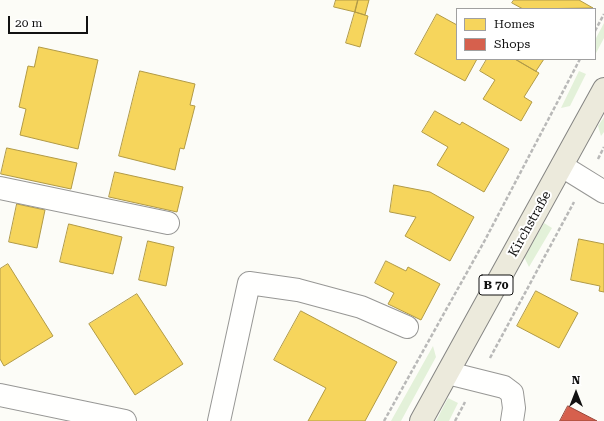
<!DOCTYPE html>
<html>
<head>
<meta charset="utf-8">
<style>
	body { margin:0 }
	#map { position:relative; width:604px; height:421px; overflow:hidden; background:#fcfcf7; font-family:"Roboto Serif",serif }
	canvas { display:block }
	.legend { position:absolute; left:456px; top:8px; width:140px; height:52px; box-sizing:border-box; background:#fff; border:1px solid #a0a0a0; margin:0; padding:5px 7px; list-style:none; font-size:12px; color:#111 }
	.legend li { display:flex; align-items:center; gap:8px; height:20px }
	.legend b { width:20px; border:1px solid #a0a0a0 }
	.north { position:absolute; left:556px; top:373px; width:40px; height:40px; -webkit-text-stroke:3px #fff; paint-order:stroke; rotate:0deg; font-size:11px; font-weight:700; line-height:16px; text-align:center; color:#111 }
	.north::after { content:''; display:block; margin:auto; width:14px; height:18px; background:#111; clip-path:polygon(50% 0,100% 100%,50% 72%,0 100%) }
	.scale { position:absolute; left:8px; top:16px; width:80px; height:18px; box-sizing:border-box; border:2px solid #111; border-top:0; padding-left:5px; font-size:12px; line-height:14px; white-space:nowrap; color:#111; -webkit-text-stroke:3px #fff; paint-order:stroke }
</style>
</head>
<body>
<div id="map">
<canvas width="604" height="421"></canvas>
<ul class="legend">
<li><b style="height:11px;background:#f6d55c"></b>Homes</li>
<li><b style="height:11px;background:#d6604d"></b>Shops</li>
</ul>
<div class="north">N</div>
<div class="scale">20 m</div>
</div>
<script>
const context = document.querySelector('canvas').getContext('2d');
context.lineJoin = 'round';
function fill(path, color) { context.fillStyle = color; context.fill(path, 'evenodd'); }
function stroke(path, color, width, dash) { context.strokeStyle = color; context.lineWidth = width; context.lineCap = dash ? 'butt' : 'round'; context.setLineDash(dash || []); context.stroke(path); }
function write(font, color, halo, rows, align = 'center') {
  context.font = font + ' "Roboto Serif",serif'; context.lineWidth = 4; context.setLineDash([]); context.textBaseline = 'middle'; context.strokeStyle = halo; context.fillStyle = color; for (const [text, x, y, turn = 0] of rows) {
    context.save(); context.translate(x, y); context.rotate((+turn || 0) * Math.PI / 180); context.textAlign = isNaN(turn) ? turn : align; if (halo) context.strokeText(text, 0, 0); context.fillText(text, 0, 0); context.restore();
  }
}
const green = new Path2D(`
	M604,23V38L595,55V40Z
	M579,71L586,74L570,106L561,108Z
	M604,117V132L601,136L598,126Z
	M544,223L552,228L529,267L524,257Z
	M433,346L436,357L401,421H391Z
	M448,398L458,403L449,421H436Z`);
const homes = new Path2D(`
	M336,0H358L355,12L334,7Z
	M358,0H369L365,15L355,12Z
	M514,0H579L593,8L523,9L512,3Z
	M355,12L368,16L360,47L346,43Z
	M437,14L457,25V59H477L465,81L415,54Z
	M39,47L98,60L78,149L20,135L26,109L19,107L28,66L34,67Z
	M487,59H515L539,73L524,97L532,102L521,121L483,99L495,80L480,71Z
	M515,59H544L536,71Z
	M140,71L195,84L190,105L195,106L184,149L180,148L175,170L119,156Z
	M435,111L460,125L462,122L509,149L484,192L437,165L448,147L422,132Z
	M7,148L77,163L71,189L1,174Z
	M115,172L183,187L177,212L109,197Z
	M394,185L430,192L474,217L450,261L405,236L416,217L390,212Z
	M17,204L45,210L37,248L9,242Z
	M69,224L122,237L113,274L60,262Z
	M579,239L604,244V292L599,291L600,286L571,280Z
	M148,241L174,247L166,286L139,280Z
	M386,261L406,271L408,267L440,284L421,320L388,304L394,293L375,283Z
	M8,264L53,336L4,366L0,359V269Z
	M536,291L578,313L559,348L517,326Z
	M137,294L183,364L135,395L89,324Z
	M301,311L397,362L365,421H308L326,388L274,360Z`);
const shops = new Path2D(`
	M568,406L597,421H560Z`);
const path = new Path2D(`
	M595,31L604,14
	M598,159L604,147
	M490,358L574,202
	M384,421L485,240L580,59
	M455,421L465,402`);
const minor = new Path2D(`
	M562,166L604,192
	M0,188L168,223
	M448,373L504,387L512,393L514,408L512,421
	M0,395L125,421
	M219,421L249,283L298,290L361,307L407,327`);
const major = new Path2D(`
	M421,421L604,89`);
const shields = [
	[496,285,34]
];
const shieldNames = [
	["B 70",496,285]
];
const streetNames = [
	["Kirchstraße",530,224,-61]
];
fill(green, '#e3f1d9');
fill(homes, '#f6d55c');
stroke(homes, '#b19a46', 1);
fill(shops, '#d6604d');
stroke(shops, '#9b483b', 1);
stroke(minor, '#979795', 24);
stroke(major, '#848482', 24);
stroke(path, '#b9b9b8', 2.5, [4, 2]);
stroke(minor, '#fffffe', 22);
stroke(major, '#eceadc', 22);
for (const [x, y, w] of shields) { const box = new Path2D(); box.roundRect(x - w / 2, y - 10, w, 20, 3); context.fillStyle = '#fff'; context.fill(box); stroke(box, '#111', 1); }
write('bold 12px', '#111', null, shieldNames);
write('13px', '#111', '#fff', streetNames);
</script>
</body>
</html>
